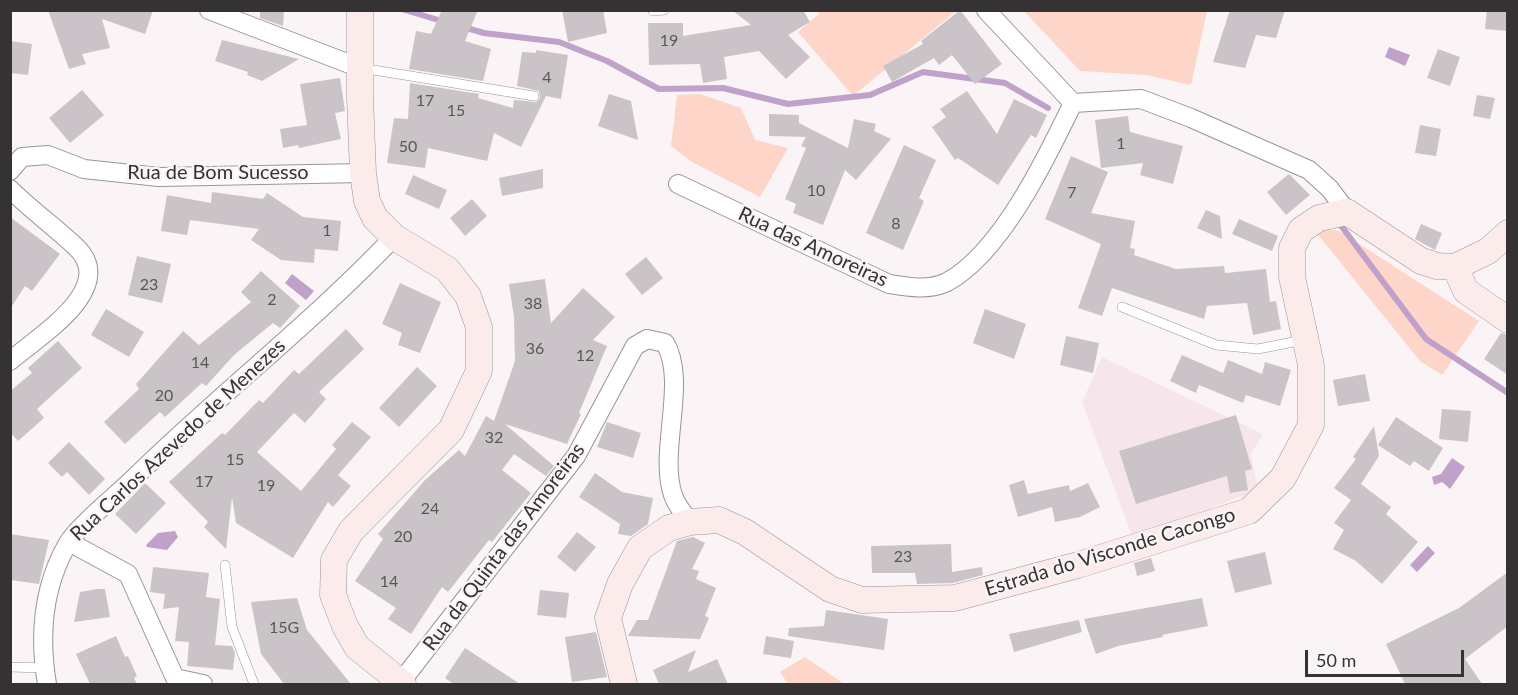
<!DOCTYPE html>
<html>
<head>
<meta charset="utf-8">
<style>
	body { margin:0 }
	#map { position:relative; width:1518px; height:695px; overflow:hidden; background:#fbf4f6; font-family:Lato,sans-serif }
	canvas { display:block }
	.frame { position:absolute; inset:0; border:12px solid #353233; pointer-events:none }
	.scale { position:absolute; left:1305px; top:650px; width:159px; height:27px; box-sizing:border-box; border:3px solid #353233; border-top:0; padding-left:8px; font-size:18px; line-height:21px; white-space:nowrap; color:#353233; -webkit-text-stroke:4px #fbf4f6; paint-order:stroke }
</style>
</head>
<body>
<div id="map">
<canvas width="1518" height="695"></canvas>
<div class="frame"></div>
<div class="scale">50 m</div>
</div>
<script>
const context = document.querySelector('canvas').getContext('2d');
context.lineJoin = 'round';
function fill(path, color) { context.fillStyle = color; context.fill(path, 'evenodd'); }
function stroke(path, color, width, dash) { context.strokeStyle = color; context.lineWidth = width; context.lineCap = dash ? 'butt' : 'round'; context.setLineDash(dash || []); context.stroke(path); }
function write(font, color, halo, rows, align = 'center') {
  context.font = font + ' Lato,sans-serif'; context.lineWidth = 5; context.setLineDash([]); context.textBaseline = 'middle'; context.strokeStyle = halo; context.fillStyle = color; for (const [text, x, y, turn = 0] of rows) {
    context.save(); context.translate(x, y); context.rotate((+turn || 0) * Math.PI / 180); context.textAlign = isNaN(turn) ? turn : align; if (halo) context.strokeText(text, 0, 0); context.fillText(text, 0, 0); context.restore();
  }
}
const built = new Path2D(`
	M1102,357L1263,434L1251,454L1258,490L1133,538L1082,402Z`);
const green = new Path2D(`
	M817,11H956L853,96L798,32L819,14Z
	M1024,11H1207L1191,85L1146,75L1080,71Z
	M700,94L741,108L755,140L788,148L760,197L692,162L671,146L677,95Z
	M1327,229L1339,231L1479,321L1442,375L1420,361L1315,231Z
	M805,657L844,684H788L780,672Z`);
const water = new Path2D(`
	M1389,47L1410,55L1405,66L1385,57Z
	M292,274L314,291L306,300L285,283Z
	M1452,458L1465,467L1450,489L1442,482L1434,485L1432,477L1441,474Z
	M175,531L178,537L167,550L147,547L146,545L158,533Z
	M1428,546L1435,553L1417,572L1410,565Z`);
const stream = new Path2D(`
	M405,10L445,22
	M463,27L484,33L559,42L607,61L659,89L723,88L788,104L870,95L923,72L1005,83L1048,108
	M1339,223L1426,339L1508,393`);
const building = new Path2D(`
	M48,10H153L145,34L102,19L110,48L82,54L86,64L69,69Z
	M260,10H284L283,26L260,18Z
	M442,10H478L465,41L491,49L483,81L409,69L416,31L431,34Z
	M562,10H603L607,33L568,42Z
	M732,10H803L810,22L788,35L810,57L786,79L759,51L724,57L727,79L703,83L700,64L649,65L648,23H683V36L751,25Z
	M960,10L1002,64L975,84L952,55L939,65L934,58L892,82L883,66L923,44L921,41Z
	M1230,10H1285L1276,38L1256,35L1245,68L1213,62Z
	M1487,10H1508V31L1485,29Z
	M222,40L299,59L262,81L247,75L248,72L215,61Z
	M10,41L32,44L28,75L10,73Z
	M1438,49L1460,57L1450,86L1427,78Z
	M536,50L568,55L561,99L546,96L521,147L494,133L487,161L428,148L425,168L387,163L394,118L408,119L410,83L479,94L478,98L513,108L514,100L536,102L540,98L539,91L517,86L522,52L536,53Z
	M340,78L345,111L335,113L341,139L299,148L298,145L283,148L280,129L307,125L300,84Z
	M82,90L104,115L70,143L49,118Z
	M967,91L997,134L1014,99L1047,115L1036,138L1031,135L998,185L958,158L955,160L932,127L946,117L940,109Z
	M609,94L631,101L638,140L598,126Z
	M1477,95L1495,98L1490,119L1473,116Z
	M769,114L799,115V123L848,148L854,119L876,124L874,131L891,139L856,180L845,170L823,225L793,213L796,204L785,199L806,148L801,146L806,137L769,136Z
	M1128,116L1130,132L1183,146L1173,184L1140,175L1143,163L1101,168L1095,120Z
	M1420,125L1441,129L1436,156L1415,153Z
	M904,145L936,160L919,198L924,201L903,250L866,233Z
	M1071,156L1108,172L1091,213L1135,221L1130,248L1135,249L1134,255L1176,269L1224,266L1225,273L1266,269L1270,302L1276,301L1281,329L1253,335L1247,303L1207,306L1204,319L1112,288L1102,316L1078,308L1101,244L1045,219Z
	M543,169V188L502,196L499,178Z
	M1289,174L1310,195L1286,215L1267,192Z
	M413,175L447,190L439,209L405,194Z
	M212,192L263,199L267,193L303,217L341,221L338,251L315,249L314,263L281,260L251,240L259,229L190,220L187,235L161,231L167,195L211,203Z
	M472,199L487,216L465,236L450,218Z
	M1206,210L1220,216L1222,239L1197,228Z
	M10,217L60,254L32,291L25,286L10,309Z
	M1239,219L1278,236L1272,251L1232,234Z
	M1421,224L1442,233L1435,250L1415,239Z
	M137,256L171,264L162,303L128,295Z
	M646,257L663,278L642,295L625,274Z
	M261,271L300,306L280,328L273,323L234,355L206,386L202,383L165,417L160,412L125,444L104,422L139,389L136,384L183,331L199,345L251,302L241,292Z
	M545,279L551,323L583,288L615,317L593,340L607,346L579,413L581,414L567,444L505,424L554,466L546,476L514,454L502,470L531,493L492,542L489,540L448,592L442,587L411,634L388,619L396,608L355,581L383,539L378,534L425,480L459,450L465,456L486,416L494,421L515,361L514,317L509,284Z
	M400,283L441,302L420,353L398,345L402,333L382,324Z
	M106,309L144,332L129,357L91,335Z
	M985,309L1026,324L1014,359L973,343Z
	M346,329L364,349L319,392L326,399L305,423L294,413L257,452L301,491L336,449L332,445L352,422L371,437L338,475L351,486L333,507L328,502L293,558L236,523L232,497L226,549L204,527L208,522L169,482L222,433L225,435L259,400L263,403L294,370L299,374Z
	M1501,333L1508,335V375L1484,359Z
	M1066,336L1099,343L1093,373L1060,365Z
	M58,341L82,368L37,409L44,418L18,441L10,432V391L32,373L28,368Z
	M1182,355L1223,373L1228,360L1262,374L1265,362L1291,370L1280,406L1246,395L1243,403L1199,385L1196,393L1170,381Z
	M417,367L437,386L399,427L379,408Z
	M1365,374L1370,401L1338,406L1333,380Z
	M1442,409L1471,411L1468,442L1439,439Z
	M1236,415L1252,469L1245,471L1248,490L1230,493L1227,476L1136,504L1119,451Z
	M1396,417L1443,448L1429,471L1414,461L1410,466L1378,445Z
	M607,422L641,433L633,458L597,447Z
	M1374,426L1379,456L1361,484L1391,507L1386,514L1418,542L1382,584L1356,561L1333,549L1344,530L1334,523L1351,500L1334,488L1356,459L1353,457Z
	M69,442L105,479L89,495L67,472L62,477L48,463Z
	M595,473L622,492L653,498L648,524L631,536L618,534L620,524L579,497Z
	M1024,480L1028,494L1069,485L1070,491L1088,483L1100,507L1080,517L1055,522L1052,507L1018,517L1009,485Z
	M145,483L166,503L136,534L115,514Z
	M577,532L596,547L575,572L557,557Z
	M10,534L49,540L39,584L10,580Z
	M693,537L705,543L692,569L699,571L696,579L716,588L705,616L709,618L700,639L628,636L637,620H648L677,541Z
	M951,544L952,572L982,567L983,575L953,583L917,584L915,573H872L871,546Z
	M1265,552L1272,584L1235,593L1227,561Z
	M1151,558L1155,571L1137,576L1134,563Z
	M153,567L209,573L206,597L220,599L215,645L232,646L235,653L233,670L187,666L189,642L175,641L179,607L163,609L165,594L150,592Z
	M1508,572V626L1465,659L1482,684H1405L1386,644L1459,608Z
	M97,589H105L110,617L74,622L80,592Z
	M540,590L569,593L566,618L537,615Z
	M297,598L307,630L351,684H284L261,654L251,602Z
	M1202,598L1208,626L1162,635L1163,637L1118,646L1096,654L1084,619Z
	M826,610L888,619L884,650L788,636L789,628L824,626Z
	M1079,620L1082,632L1014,652L1009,634Z
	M596,632L607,677L572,682L565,637Z
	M116,636L125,657L128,656L137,676L134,678L137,684H90L76,654Z
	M766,636L794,641L791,658L763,654Z
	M465,648L520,684H454L445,678Z
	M696,650L688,672L717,659L728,684H659L653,670Z`);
const lane = new Path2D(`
	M653,11L664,10
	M361,68L534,96
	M1122,307L1216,345L1258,349L1303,340
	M225,565L232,627L254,684
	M10,667L45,668`);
const street = new Path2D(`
	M209,10L360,68
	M986,10L1073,103L1141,99L1191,118L1309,170L1330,189L1347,212
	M10,171L22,157L48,155L84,169L159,177L363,173
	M678,184L889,284C907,287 929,291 947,282C1001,253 1047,157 1073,103
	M10,189C31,210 55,227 76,247C119,288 39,336 10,361
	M69,542L128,574L175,678L203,684
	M400,683L576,456L628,359L635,346L647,339L665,343C688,381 658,452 673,495C676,505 684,514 690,522
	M47,684C39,636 43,586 68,543C79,525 119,493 136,476C220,394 313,322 394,237`);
const secondary = new Path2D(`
	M360,10V98L363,173L367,201L375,218L394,237L447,269L468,296L479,327V371L451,430L351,531L334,560L333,595L345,626L357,647L403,684
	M1455,267L1466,291L1508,320
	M624,684L608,618L620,584L640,548L669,528L690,522L719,520L745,532L830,589L862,600L955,598L1078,565L1249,511L1283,478L1311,425V365L1292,277V248L1301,230L1319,218L1347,212L1421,261L1437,266L1455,267L1488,251L1508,233`);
const numberNames = [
	["19",669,41],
	["4",547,78],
	["17",425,101],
	["15",456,111],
	["1",1121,144],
	["50",408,147],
	["10",816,191],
	["7",1072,193],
	["8",896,224],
	["1",327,231],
	["23",149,285],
	["2",272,300],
	["38",533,304],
	["36",535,349],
	["12",585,356],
	["14",200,363],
	["20",164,396],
	["32",494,438],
	["15",235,460],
	["17",204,482],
	["19",266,486],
	["24",430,509],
	["20",403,537],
	["23",903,557],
	["14",389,582],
	["15G",284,628]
];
const streetNames = [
	["Rua de Bom Sucesso",218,173],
	["Rua das Amoreiras",813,247,25],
	["Rua Carlos Azevedo de Menezes",178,440,-43],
	["Rua da Quinta das Amoreiras",504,547,-53],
	["Estrada do Visconde Cacongo",1110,552,-17]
];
fill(built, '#f6e6eb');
fill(green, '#fdd5c9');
fill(water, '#c0a1c9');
stroke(stream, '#c0a1c9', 6);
fill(building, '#cac4c8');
stroke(lane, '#9a9496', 10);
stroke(street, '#9a9496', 20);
stroke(secondary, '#9a9496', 27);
stroke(lane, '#fff', 9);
stroke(street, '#fff', 18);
stroke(secondary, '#fcebeb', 26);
write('16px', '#5a5658', null, numberNames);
write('20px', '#353233', '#fbf4f6', streetNames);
</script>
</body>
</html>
